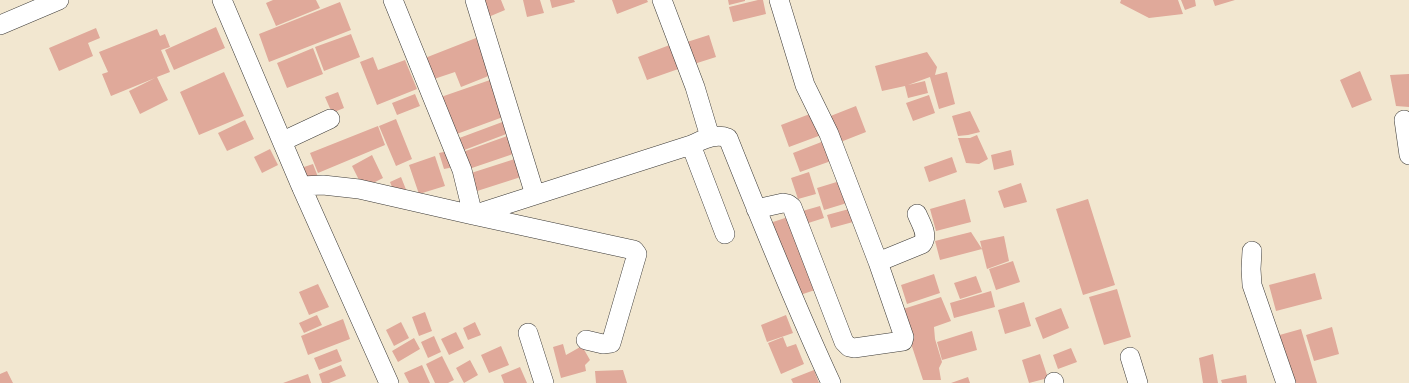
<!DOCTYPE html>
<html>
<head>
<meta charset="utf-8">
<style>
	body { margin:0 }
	canvas { display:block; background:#f2e7d0 }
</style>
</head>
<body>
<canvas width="1409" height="383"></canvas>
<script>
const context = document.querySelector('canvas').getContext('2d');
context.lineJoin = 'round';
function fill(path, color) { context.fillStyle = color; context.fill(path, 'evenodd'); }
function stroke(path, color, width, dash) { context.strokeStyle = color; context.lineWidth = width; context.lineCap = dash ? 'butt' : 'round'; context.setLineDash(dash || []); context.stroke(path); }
const building = new Path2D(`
	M273,0H316L320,8L276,26L266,3Z
	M483,0H501L505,10L486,18Z
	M523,0H540L544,13L527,17Z
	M550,0H574L575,2L552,8Z
	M612,0H647L648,2L617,14Z
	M728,0H745V1L729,5Z
	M758,0H763L766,14L733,22L729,7Z
	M1121,0H1178L1183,14L1149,18L1120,3Z
	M1181,0H1195L1196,6L1185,10Z
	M1213,0H1235L1215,6Z
	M340,2L351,30L269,62L259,34Z
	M216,27L225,48L174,70L165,50Z
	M96,28L100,38L88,43L93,56L59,71L49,48Z
	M157,29L160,36L165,34L170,47L161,50L170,72L157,77L168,100L140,114L129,91L155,78L111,96L102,74L108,72L99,52Z
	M351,34L360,57L324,71L315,47Z
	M709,35L716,57L694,64L687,42Z
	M476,38L491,75L461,87L455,72L434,79L425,58Z
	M675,43L684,67L647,80L638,57Z
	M313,48L323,74L287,88L277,63Z
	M927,52L937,67L935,75L947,72L955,104L939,109L930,77L908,85L925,81L928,93L908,98L905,86L882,91L875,66Z
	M373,57L378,70L405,60L417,89L377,105L360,62Z
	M1360,71L1372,100L1352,108L1340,80Z
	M224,72L244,116L199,135L180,92Z
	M1409,74V107L1396,106L1390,75Z
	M490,80L503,117L454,135L441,97Z
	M338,92L344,108L332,113L325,97Z
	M415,94L420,106L397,115L392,103Z
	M929,95L935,113L913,121L906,103Z
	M856,106L866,132L838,143L828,117Z
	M970,111L980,132L968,135L958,136L952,116Z
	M815,112L824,134L789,147L781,125Z
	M396,119L412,159L396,166L379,126Z
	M245,120L254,139L227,151L218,133Z
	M505,121L509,133L459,152L454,140Z
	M378,126L385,145L318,173L310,153Z
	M510,135L516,153L466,170L460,153Z
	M977,135L988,159L979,164L966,163L958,138H970Z
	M824,141L831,161L800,172L793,153Z
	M270,149L278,165L262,173L254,157Z
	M1011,150L1014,165L994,170L991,155Z
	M448,151L454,167L444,169L439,153Z
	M372,155L383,178L363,188L352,166Z
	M435,156L445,186L419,194L409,165Z
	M521,157L527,175L474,192L468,174Z
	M952,157L957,172L929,182L924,167Z
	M313,164L318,177L305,181L301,168Z
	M809,172L816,194L798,199L791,178Z
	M401,177L407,192L396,197L390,182Z
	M840,181L847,203L824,210L817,188Z
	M1021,183L1027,202L1004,208L998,191Z
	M965,199L971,222L936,231L930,209Z
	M1088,199L1115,285L1083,295L1056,209Z
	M820,206L824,218L802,225L799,212Z
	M849,209L853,222L831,228L827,215Z
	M791,216L815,290L794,297L770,223Z
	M971,232L982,249L940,260L935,241Z
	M1004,236L1009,261L987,269L980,241Z
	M1013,261L1020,282L996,290L989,269Z
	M1315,273L1322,299L1276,311L1269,285Z
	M934,274L940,293L907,304L901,285Z
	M976,276L982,292L960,299L954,283Z
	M318,284L329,307L309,315L299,292Z
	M1117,289L1131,337L1104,345L1089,297Z
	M991,291L995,307L954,318L950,303Z
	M941,297L951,321L934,327L935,339L942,362L939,368L941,380H923L900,310Z
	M1024,302L1031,326L1005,334L998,310Z
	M1061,308L1069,328L1043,339L1035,318Z
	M425,312L432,331L419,336L412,317Z
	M317,315L322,325L304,333L299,323Z
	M786,315L793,333L767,342L761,325Z
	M343,319L350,339L308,355L301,336Z
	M401,322L409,338L394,346L386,330Z
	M475,322L481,335L468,340L463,328Z
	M1332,327L1339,354L1314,361L1306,335Z
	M1301,329L1317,383H1290L1276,336Z
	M972,331L977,350L942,360L937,342Z
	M456,332L464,348L449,355L441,339Z
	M434,336L441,352L428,358L421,342Z
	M783,337L787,347L796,344L804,364L781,374L768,343Z
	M414,338L420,349L398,362L392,351Z
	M563,344L566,355L582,346L590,360L585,365L586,371L561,378L553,347Z
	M501,346L509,365L489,373L481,355Z
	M1071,348L1077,362L1058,369L1053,355Z
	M337,349L342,361L319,370L314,358Z
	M1040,354L1048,378L1029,383L1022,360Z
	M1213,354L1218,383H1203L1199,358Z
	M442,356L454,380L448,383H435L426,364Z
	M470,360L478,375L464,383L456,368Z
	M341,365L346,376L329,383H322L319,374Z
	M422,365L430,383H409L404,373Z
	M520,367L527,383H504L501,375Z
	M623,370L627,383H596L595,371Z
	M814,370L819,383H793L791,379Z
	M7,371L13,383H0V374Z
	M308,374L311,383H283Z
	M1246,375L1247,383H1222L1221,380Z
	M968,377L970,383H951Z`);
const minor = new Path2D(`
	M222,0L301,186L389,383
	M393,0L462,170L473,215L629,249L634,250L637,254L611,343L603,344L586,340
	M475,0L535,195
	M662,0L695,87L710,137
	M0,25L59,0
	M1404,120L1409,155
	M283,141L330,119
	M691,145L725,234
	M301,186L323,185L359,189L473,215L691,145C703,140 715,133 728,138C761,221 794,303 831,383
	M756,209L783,203L788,204L792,207L844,342L849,347L854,348L903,341L904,337L878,262L829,134L805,85L779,0
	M1252,251L1251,269L1252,285L1286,383
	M878,262L922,244C929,235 921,224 917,214
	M528,333L544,383
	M1130,357L1138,383
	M1054,382V383`);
fill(building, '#e0a99a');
stroke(minor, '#3c3a37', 20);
stroke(minor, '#fff', 19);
</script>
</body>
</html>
